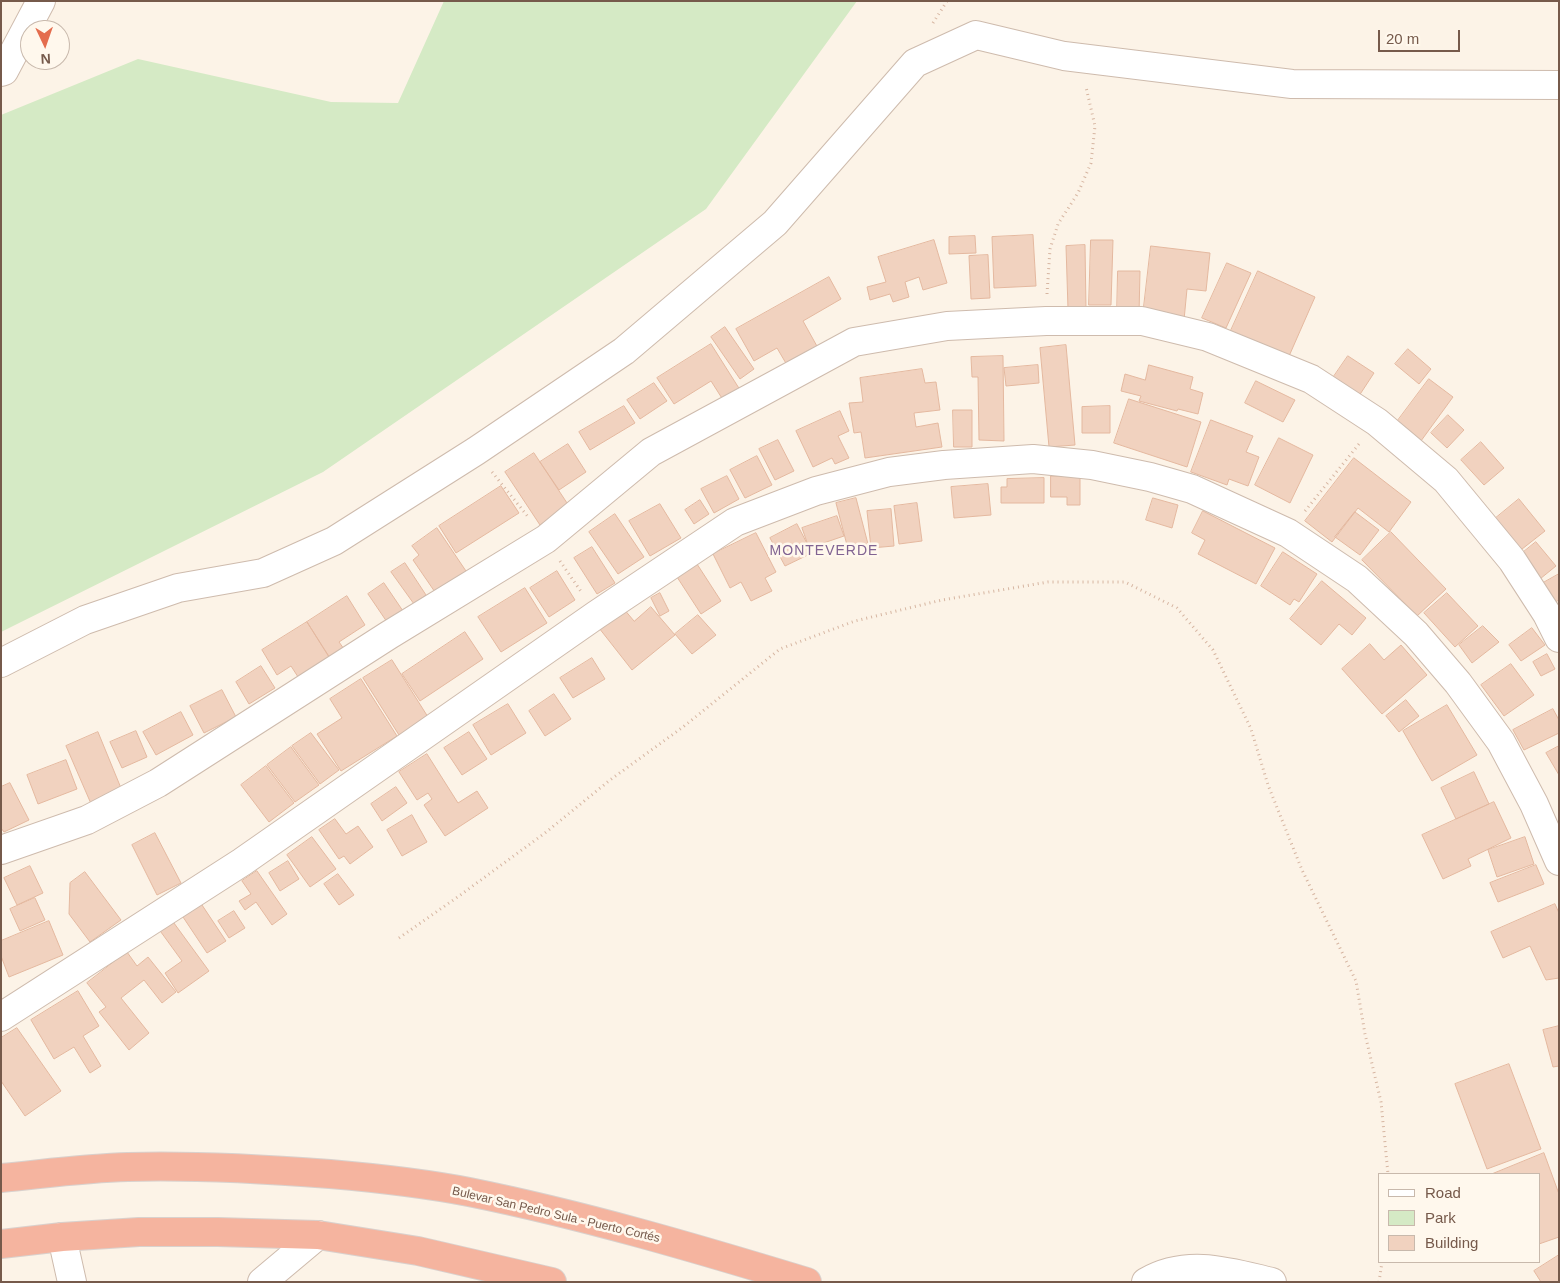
<!DOCTYPE html>
<html>
<head>
<meta charset="utf-8">
<style>
	body { margin:0 }
	#map { position:relative; width:1560px; height:1283px; overflow:hidden; background:#fcf3e7; font-family:Arial,sans-serif }
	canvas { display:block }
	.frame { position:absolute; inset:0; border:2px solid #765a4b; pointer-events:none }
	.legend { position:absolute; left:1378px; top:1173px; width:162px; height:90px; box-sizing:border-box; background:#fff8ed; border:1px solid #c8b9ac; margin:0; padding:6px 9px; list-style:none; font-size:15px; color:#765a4b }
	.legend li { display:flex; align-items:center; gap:10px; height:25px }
	.legend b { width:25px; border:1px solid #c8b9ac }
	.north { position:absolute; left:20px; top:20px; width:50px; height:50px; box-sizing:border-box; background:#fff8ed; border:1px solid #c8b9ac; border-radius:50%; rotate:177deg; font-size:14px; font-weight:700; line-height:20px; text-align:center; color:#765a4b }
	.north::after { content:''; display:block; margin:auto; width:18px; height:22px; background:#e46d4e; clip-path:polygon(50% 0,100% 100%,50% 72%,0 100%) }
	.scale { position:absolute; left:1378px; top:30px; width:82px; height:22px; box-sizing:border-box; border:2px solid #765a4b; border-top:0; padding-left:6px; font-size:15px; line-height:18px; white-space:nowrap; color:#765a4b; -webkit-text-stroke:4px #fff8ed; paint-order:stroke }
</style>
</head>
<body>
<div id="map">
<canvas width="1560" height="1283"></canvas>
<div class="frame"></div>
<ul class="legend">
<li><b style="height:6px;background:#fff"></b>Road</li>
<li><b style="height:14px;background:#d5eac5"></b>Park</li>
<li><b style="height:14px;background:#f1d2bf"></b>Building</li>
</ul>
<div class="north">N</div>
<div class="scale">20 m</div>
</div>
<script>
const context = document.querySelector('canvas').getContext('2d');
context.lineJoin = 'round';
function fill(path, color) { context.fillStyle = color; context.fill(path, 'evenodd'); }
function stroke(path, color, width, dash) { context.strokeStyle = color; context.lineWidth = width; context.lineCap = dash ? 'butt' : 'round'; context.setLineDash(dash || []); context.stroke(path); }
function write(font, color, halo, rows, align = 'center') {
  context.font = font + ' Arial,sans-serif'; context.lineWidth = 5; context.setLineDash([]); context.textBaseline = 'middle'; context.strokeStyle = halo; context.fillStyle = color; for (const [text, x, y, turn = 0] of rows) {
    context.save(); context.translate(x, y); context.rotate((+turn || 0) * Math.PI / 180); context.textAlign = isNaN(turn) ? turn : align; if (halo) context.strokeText(text, 0, 0); context.fillText(text, 0, 0); context.restore();
  }
}
const green = new Path2D(`
	M444,1H857L706,209L323,472L1,632V115L138,59L331,102L398,103Z`);
const building = new Path2D(`
	M1033,235L1036,286L994,288L992,237Z
	M975,236L976,253L949,254V237Z
	M934,240L947,283L923,290L919,277L905,282L909,297L893,302L890,294L870,300L867,287L886,282L878,257Z
	M1091,240H1113L1111,305H1089Z
	M1085,245L1086,309H1068L1066,246Z
	M1151,246L1210,253L1206,291L1187,289L1184,320L1143,315Z
	M988,255L990,298L971,299L969,256Z
	M1227,263L1251,273L1226,328L1202,318Z
	M1118,271H1140L1139,315L1117,314Z
	M1258,271L1315,297L1286,363L1228,337Z
	M829,277L841,299L803,321L818,348L787,365L777,348L754,361L736,329Z
	M725,327L754,369L740,379L711,337Z
	M711,344L742,393L725,403L711,381L674,404L657,378Z
	M1066,345L1075,445L1049,447L1040,348Z
	M1408,349L1431,369L1419,384L1395,364Z
	M1003,356L1004,441L979,440L978,377H972L971,357Z
	M1348,356L1374,373L1355,402L1328,385Z
	M1038,365L1039,383L1006,386L1004,368Z
	M1149,365L1193,377L1190,389L1203,393L1198,414L1178,409L1177,411L1139,401L1141,396L1121,391L1125,374L1145,380Z
	M922,369L925,383L936,382L940,410L914,413L916,427L938,423L942,447L865,458L861,432L854,433L849,403L863,402L860,378Z
	M1429,379L1453,397L1418,445L1393,427Z
	M1256,381L1295,400L1283,422L1245,403Z
	M654,383L667,401L640,419L627,400Z
	M1129,399L1201,422L1187,467L1114,443Z
	M624,406L635,423L590,450L579,432Z
	M1110,406V433H1082V407Z
	M953,410H972V447H954Z
	M840,411L849,431L838,436L849,458L835,464L832,458L813,467L796,431Z
	M1448,415L1464,430L1447,448L1431,433Z
	M1211,420L1253,436L1246,452L1259,457L1248,486L1229,479L1227,485L1191,472Z
	M1279,438L1313,455L1290,503L1255,485Z
	M778,440L794,471L775,480L759,449Z
	M1481,442L1504,468L1484,485L1461,460Z
	M568,444L586,472L559,490L540,462Z
	M534,453L569,506L540,525L505,472Z
	M757,456L772,485L745,498L730,470Z
	M1354,458L1411,502L1389,532L1358,508L1332,542L1305,521Z
	M727,476L739,499L714,513L701,489Z
	M1051,476H1080V505H1067V497H1051Z
	M1044,478V503H1001V487H1007V479Z
	M988,484L991,515L954,518L951,487Z
	M501,486L519,513L456,553L439,526Z
	M856,498L868,544L848,549L836,503Z
	M1153,498L1178,505L1172,528L1146,520Z
	M1519,499L1545,531L1517,553L1491,522Z
	M700,500L709,514L694,524L685,510Z
	M917,503L922,541L899,544L894,506Z
	M660,504L681,538L650,556L629,521Z
	M891,509L894,546L871,548L867,511Z
	M1203,511L1275,548L1256,584L1198,554L1205,540L1192,533Z
	M1355,512L1379,530L1360,555L1335,537Z
	M615,514L644,557L618,574L589,532Z
	M837,516L844,536L809,548L802,528Z
	M797,524L812,553L785,566L770,538Z
	M437,528L468,574L437,595L413,560L419,555L412,546Z
	M1391,532L1446,589L1417,616L1362,560Z
	M756,533L776,572L765,578L772,591L751,601L741,582L730,588L713,554Z
	M1536,542L1556,566L1535,583L1515,559Z
	M592,547L615,583L597,594L574,558Z
	M1283,552L1317,574L1299,602L1294,599L1290,605L1261,586Z
	M405,563L426,595L414,604L391,572Z
	M697,564L721,601L701,614L677,577Z
	M557,571L575,600L549,617L530,588Z
	M1559,574V600L1548,606L1536,587Z
	M1322,581L1366,618L1352,635L1339,624L1321,645L1290,619Z
	M384,583L403,611L387,622L368,594Z
	M525,588L547,623L501,652L478,617Z
	M660,593L669,611L660,616L651,598Z
	M1447,593L1478,626L1455,647L1424,613Z
	M347,596L365,625L339,642L344,649L330,658L307,622Z
	M651,607L675,635L632,670L599,628L623,608L634,621Z
	M698,615L716,635L692,654L675,634Z
	M307,622L334,665L300,680L291,666L277,675L262,650Z
	M1483,626L1499,642L1472,663L1459,645Z
	M1532,628L1545,645L1521,661L1509,645Z
	M465,632L483,659L420,701L402,674Z
	M1370,644L1384,660L1401,645L1427,675L1382,714L1342,669Z
	M1547,654L1555,669L1541,676L1533,662Z
	M592,658L605,679L573,698L560,678Z
	M392,660L428,717L399,735L363,678Z
	M1511,664L1534,695L1504,716L1481,685Z
	M261,666L275,688L249,704L236,682Z
	M361,679L397,736L341,771L317,734L342,718L330,699Z
	M222,690L236,717L204,733L190,706Z
	M554,694L571,719L545,736L529,711Z
	M1406,700L1419,716L1399,732L1386,716Z
	M508,704L526,733L491,755L473,725Z
	M1447,705L1477,755L1432,781L1403,731Z
	M1553,709L1559,720V733L1524,750L1513,730Z
	M181,712L193,735L156,755L143,732Z
	M136,731L147,757L122,768L110,742Z
	M98,732L123,793L92,806L66,746Z
	M469,732L487,759L462,775L444,748Z
	M311,733L339,770L320,784L292,746Z
	M1559,746V775L1546,753Z
	M291,747L319,785L295,802L267,765Z
	M427,754L458,803L477,791L488,808L445,836L424,805L432,799L428,793L417,800L399,772Z
	M66,760L77,789L38,804L27,775Z
	M266,766L294,803L269,822L241,785Z
	M1474,772L1489,804L1456,819L1441,788Z
	M10,783L29,820L4,832L1,828V787Z
	M396,787L407,803L382,821L371,804Z
	M1494,802L1511,838L1468,859L1471,866L1443,879L1422,835Z
	M412,815L427,842L402,856L387,830Z
	M335,819L346,834L358,826L373,847L350,864L344,856L339,859L319,830Z
	M155,833L181,883L157,895L132,845Z
	M312,837L336,869L310,887L287,855Z
	M1525,837L1534,864L1497,877L1488,850Z
	M288,861L299,879L280,891L269,873Z
	M1536,865L1544,884L1498,902L1490,883Z
	M30,866L43,893L17,905L4,878Z
	M257,871L287,914L272,925L256,902L245,910L239,901L251,894L242,881Z
	M85,872L121,920L90,942L69,914L70,883Z
	M338,874L354,895L339,905L324,884Z
	M35,898L45,920L20,931L10,909Z
	M1555,904L1559,913V978L1546,980L1530,946L1503,958L1491,932Z
	M202,905L226,941L207,953L183,917Z
	M234,911L245,928L229,938L218,921Z
	M171,919L209,971L178,993L165,973L182,961L158,928Z
	M49,921L63,955L9,977L1,956V941Z
	M127,952L137,966L148,957L176,992L162,1003L144,980L121,998L149,1033L129,1050L99,1012L106,1007L87,983Z
	M78,991L99,1026L83,1036L101,1066L90,1073L74,1047L54,1059L31,1020Z
	M1559,1026V1066L1553,1067L1543,1030Z
	M17,1028L61,1091L25,1116L1,1081V1038Z
	M1509,1064L1541,1149L1487,1169L1455,1084Z
	M1544,1153L1559,1194V1237L1539,1244V1174H1492Z
	M1559,1255V1282H1541L1534,1271Z`);
const path = new Path2D(`
	M933,23L947,1
	M1047,294L1050,249L1058,224L1078,193L1091,163L1095,126L1086,87
	M492,472L529,518
	M1305,511L1359,444
	M560,561L582,593
	M399,938L459,896L545,833L610,780L683,727L780,649L855,621L942,600L1048,582H1125L1177,608L1213,650L1251,729L1268,785L1302,870L1356,981L1365,1034L1381,1102L1388,1174
	M1379,1282L1382,1262`);
const minor = new Path2D(`
	M1,72L4,71L41,1
	M1,663L85,620L178,588L263,573L334,541L476,451L624,351L775,223L915,63L976,35L1064,56L1292,84L1559,85
	M1,850L87,820L158,783L389,635L546,539L651,452L854,342L947,326L1046,321H1142L1208,337L1311,379L1377,422L1446,480L1512,560L1547,614L1559,638
	M1,1017L242,862L596,615L735,522L816,491L889,472L944,465L1033,459L1092,465L1150,477L1192,489L1288,533L1357,579L1416,634L1458,683L1501,742L1534,804L1559,861
	M62,1237L72,1282
	M262,1282L318,1235
	M1146,1282C1187,1258 1230,1272 1272,1282`);
const highway = new Path2D(`
	M1,1178C43,1174 86,1168 128,1167C196,1165 263,1169 330,1174C376,1178 423,1183 469,1192C583,1215 695,1248 807,1282
	M1,1244L62,1237L139,1232H218L318,1235L418,1251L552,1282`);
const streetNames = [
	["Bulevar San Pedro Sula - Puerto Cortés",556,1215,13]
];
const neighbourhoodNames = [
	["MONTEVERDE",824,551]
];
fill(green, '#d5eac5');
fill(building, '#f1d2bf');
stroke(building, '#e4b89f', 1);
stroke(minor, '#cebbad', 30);
stroke(highway, '#d9d1cd', 30);
stroke(path, '#d6b5a1', 3, [1, 4]);
stroke(minor, '#fff', 28);
stroke(highway, '#f5b49f', 28);
write('12px', '#765a4b', '#fff8ed', streetNames);
context.letterSpacing = '1px';
write('14px', '#816392', '#fff8ed', neighbourhoodNames);
context.letterSpacing = '0px';
</script>
</body>
</html>
